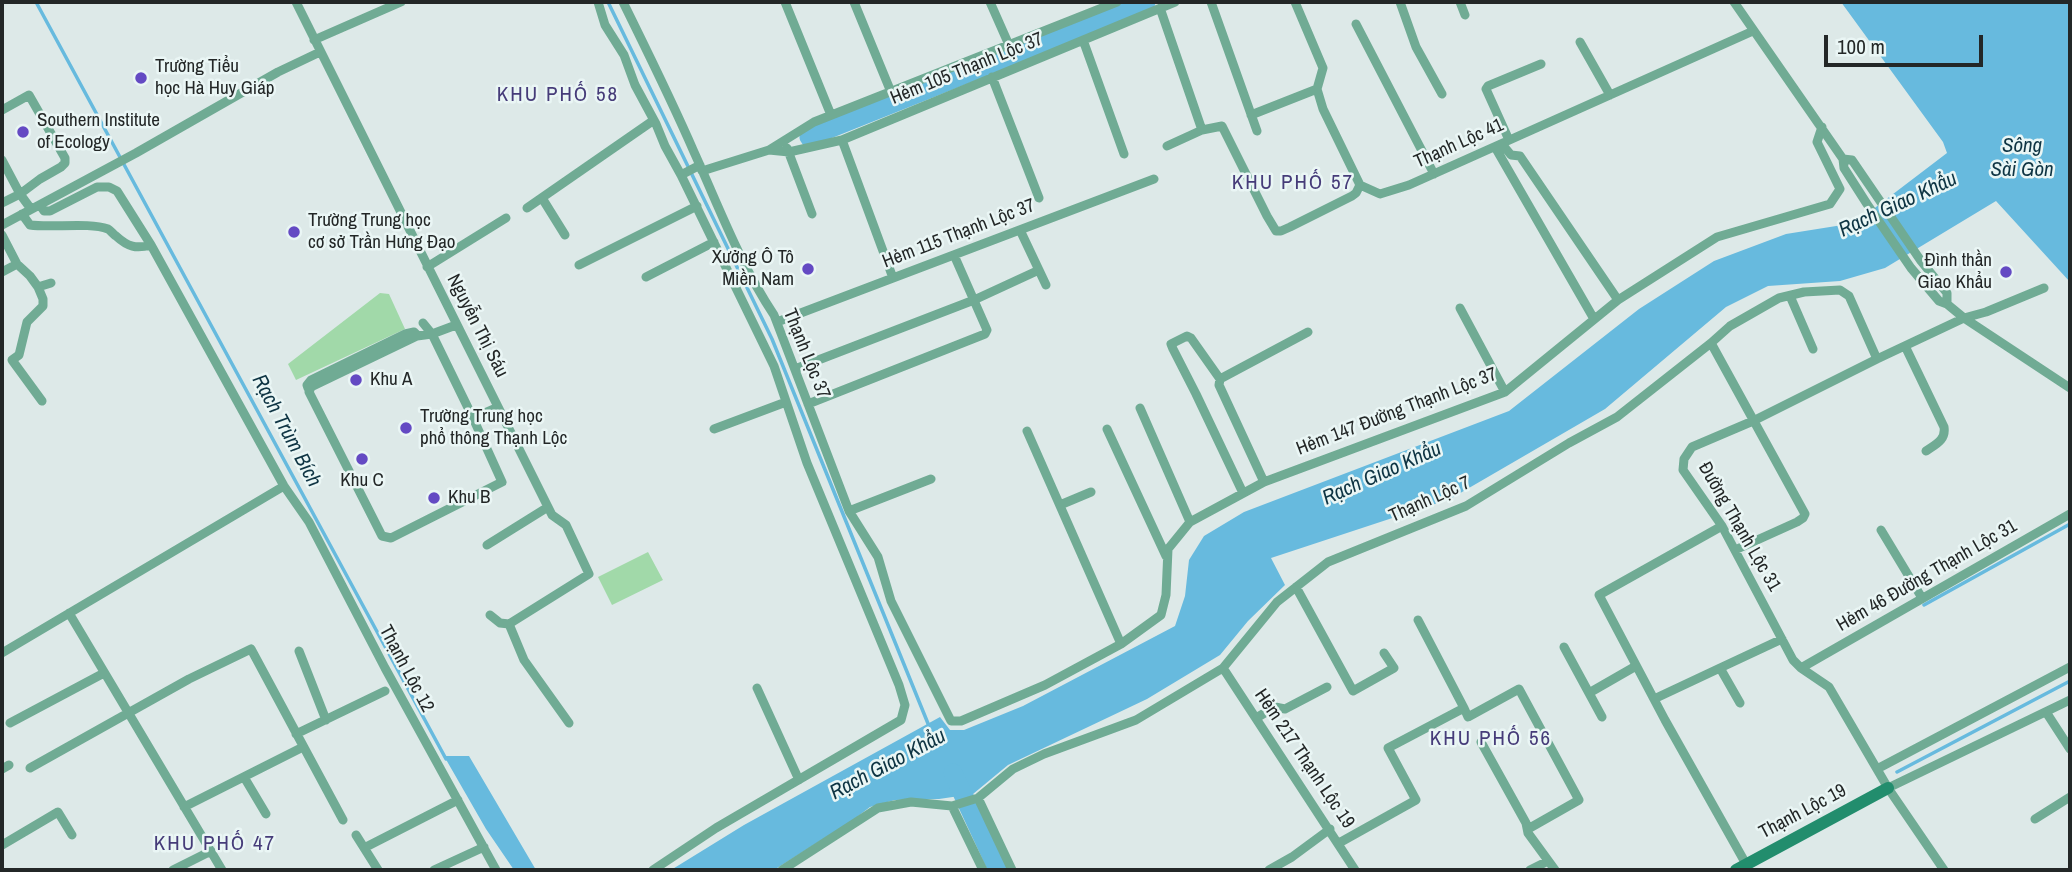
<!DOCTYPE html>
<html>
<head>
<meta charset="utf-8">
<style>
	body { margin:0 }
	#map { position:relative; width:2072px; height:872px; overflow:hidden; background:#dde9e8; font-family:"Archivo Narrow",sans-serif }
	canvas { display:block }
	.frame { position:absolute; inset:0; border:4px solid #232727; pointer-events:none }
	.scale { position:absolute; left:1824px; top:35px; width:159px; height:32px; box-sizing:border-box; border:4px solid #232727; border-top:0; padding-left:9px; font-size:21px; line-height:24px; white-space:nowrap; color:#232727; -webkit-text-stroke:5px #eaf6f5; paint-order:stroke }
</style>
</head>
<body>
<div id="map">
<canvas width="2072" height="872"></canvas>
<div class="frame"></div>
<div class="scale">100 m</div>
</div>
<script>
const context = document.querySelector('canvas').getContext('2d');
context.lineJoin = 'round';
function fill(path, color) { context.fillStyle = color; context.fill(path, 'evenodd'); }
function stroke(path, color, width, dash) { context.strokeStyle = color; context.lineWidth = width; context.lineCap = dash ? 'butt' : 'round'; context.setLineDash(dash || []); context.stroke(path); }
function write(font, color, halo, rows, align = 'center') {
  context.font = font + ' "Archivo Narrow",sans-serif'; context.lineWidth = 5; context.setLineDash([]); context.textBaseline = 'middle'; context.strokeStyle = halo; context.fillStyle = color; for (const [text, x, y, turn = 0] of rows) {
    context.save(); context.translate(x, y); context.rotate((+turn || 0) * Math.PI / 180); context.textAlign = isNaN(turn) ? turn : align; if (halo) context.strokeText(text, 0, 0); context.fillText(text, 0, 0); context.restore();
  }
}
const green = new Path2D(`
	M380,293L389,294L405,329L296,380L288,364Z
	M648,552L663,580L612,605L598,577Z`);
const water = new Path2D(`
	M1841,2H2070V282L1996,201L1885,268L1840,281L1768,286L1726,307L1605,409L1450,499L1271,558L1285,585L1248,621L1220,655L1147,699L1008,765L973,794L939,799L895,800L870,807L853,820L774,870H671L744,825L940,717L950,730H964L1023,706L1175,626L1185,596L1189,560L1204,536L1244,512L1509,411L1639,309L1714,261L1786,234L1855,223L1947,153L1943,142Z
	M444,756H469L536,870H514L486,829Z`);
const stream = new Path2D(`
	M36,2L446,759
	M608,2L772,339L929,726
	M1924,605L2070,524
	M1897,772L2070,681`);
const river = new Path2D(`
	M809,137L1146,2
	M953,773L998,870`);
const street = new Path2D(`
	M296,2L548,507L552,515L566,525L589,574L509,624L500,623L490,615
	M598,2L605,25L624,55L635,85L656,124L665,146L681,175
	M623,2C647,51 672,101 694,152C719,207 740,264 774,315L849,511L878,557L891,601L951,721H961L1045,685L1121,644L1161,615L1166,595L1168,549L1190,522L1264,482L1505,392L1618,300L1717,237L1830,204L1840,189L1817,142L1822,127
	M785,2L831,115
	M854,2L891,92
	M990,2L1009,45
	M1211,2L1257,131
	M1295,2L1323,68L1317,89L1323,109L1360,185L1380,194L1409,185L1753,31
	M1400,2L1416,47L1442,94
	M1460,2L1465,15
	M1734,2L1843,159L1844,168L1867,204L1911,268L1939,301L1947,304L1964,318L2070,388
	M1160,8L1202,130
	M1356,24L1434,174
	M314,40L401,2
	M1083,40L1124,154
	M1580,42L1610,95
	M992,77L1039,198
	M2,110L29,95L65,158V163L61,167L40,179L20,194L2,203
	M1251,115L1317,89
	M842,140L893,278
	M1509,140L1486,89L1488,86L1541,64
	M1502,144L1511,155L1520,156L1618,300
	M1167,146L1202,130L1222,126L1267,216L1276,231H1281L1290,227L1352,196L1356,193L1360,185
	M1495,147L1594,319
	M787,148L812,214
	M769,150L789,152L842,140L1175,2
	M1843,159L1852,160L1921,261L1947,293V304
	M2,160L20,194L31,209
	M702,171L769,150L814,122L1117,2
	M542,198L565,235
	M40,205L44,211H50L97,187H109L117,191L151,245
	M527,208L654,120
	M22,214L30,225C52,228 89,222 108,229C110,230 114,235 116,236C128,247 136,249 151,245L284,486L309,522L385,668L496,870
	M2,225L136,153L278,72L320,52
	M1020,230L1046,285
	M2,235L17,264L2,272
	M17,264L30,276L38,287L51,283
	M579,265L697,206
	M427,267L506,218
	M646,277L714,242
	M38,287L43,299V306L27,322L19,355L12,360L42,401
	M1790,296L1813,349
	M1460,308L1505,392
	M777,322L1154,179
	M423,323L432,334L473,418L498,407
	M456,325L432,334L417,336L311,387L309,392L382,536L391,538L502,482L473,418
	M1711,343L1805,514L1803,518L1797,522L1735,550
	M1905,346L1944,427C1946,440 1936,444 1926,451
	M795,369L974,300L1039,270
	M1220,379L1191,338L1187,336L1171,344L1173,349L1196,394L1243,493
	M308,388L307,385L311,380L405,334L414,332L417,335
	M808,404L985,334L987,330L954,255
	M1140,408L1190,522
	M714,429L786,402
	M1107,429L1166,556
	M1027,431L1121,644
	M1264,482L1219,385L1220,379L1308,332
	M1060,505L1091,492
	M849,511L931,479
	M1722,526L1599,595L1665,720L1746,864
	M1881,530L1922,598
	M487,545L548,507
	M1296,587L1353,691L1394,668L1384,653
	M69,613L222,870
	M1418,620L1464,708
	M509,624L524,660L569,723
	M1564,647L1602,717
	M299,651L326,720
	M2,653L284,486
	M1223,668L1355,870
	M1801,668L2070,514
	M757,688L799,780
	M1589,693L1636,666
	M1654,699L1720,668
	M1740,703L1720,668L1782,639
	M2046,712L2070,749
	M1256,718L1275,707L1285,709L1327,687
	M10,723L104,673
	M296,734L385,691
	M1481,742L1526,823L1528,833L1555,870
	M30,768L189,679L251,649L343,820
	M2,769L9,765
	M1877,769L2070,667
	M244,777L266,814
	M1888,788L2070,700
	M978,798L1012,870
	M952,806L983,870
	M184,807L303,747
	M2035,819L2070,797
	M356,835L378,870
	M1339,843L1416,800L1388,748L1464,708L1468,717L1519,689L1579,800L1528,829
	M2,845L58,812L72,835
	M364,848L458,800
	M173,870L211,851
	M434,870L484,847
	M653,870L716,828L901,720L905,705L899,685L807,463L774,366L681,175L700,165
	M782,870L878,808L911,802L952,806L978,798L1013,769L1044,754L1136,720L1223,668L1277,602L1328,562L1466,506L1569,443L1617,417L1711,343L1730,326L1779,298L1804,292L1840,290L1849,296L1877,359
	M1269,870L1292,857L1330,829
	M1530,870L1548,861
	M1944,870L1888,788L1829,687L1801,668L1793,660L1722,526L1683,470L1684,459L1692,447L1753,421L1877,359L1964,318L1986,312L2044,288`);
const secondary = new Path2D(`
	M1736,870L1888,788`);
const markers = [
	[141,78,7,"#644ac3"],
	[23,132,7,"#644ac3"],
	[294,232,7,"#644ac3"],
	[808,269,7,"#644ac3"],
	[2006,272,7,"#644ac3"],
	[356,380,7,"#644ac3"],
	[406,428,7,"#644ac3"],
	[362,459,7,"#644ac3"],
	[434,498,7,"#644ac3"]
];
const poiNames = [
	["Trường Tiểu",155,67],
	["học Hà Huy Giáp",155,89],
	["Southern Institute",37,121],
	["of Ecology",37,143],
	["Trường Trung học",308,221],
	["cơ sở Trần Hưng Đạo",308,243],
	["Xưởng Ô Tô",794,258,"right"],
	["Miền Nam",794,280,"right"],
	["Đình thần",1992,261,"right"],
	["Giao Khẩu",1992,283,"right"],
	["Khu A",370,380],
	["Trường Trung học",420,417],
	["phổ thông Thạnh Lộc",420,439],
	["Khu C",362,481,"center"],
	["Khu B",448,498]
];
const streetNames = [
	["Hẻm 105 Thạnh Lộc 37",967,69,-22],
	["Thạnh Lộc 41",1459,144,-24],
	["Hẻm 115 Thạnh Lộc 37",959,234,-21],
	["Nguyễn Thị Sáu",477,326,63],
	["Thạnh Lộc 37",806,354,68],
	["Hẻm 147 Đường Thạnh Lộc 37",1397,412,-21],
	["Thạnh Lộc 7",1430,500,-24],
	["Đường Thạnh Lộc 31",1739,527,60],
	["Hẻm 46 Đường Thạnh Lộc 31",1927,576,-30],
	["Thạnh Lộc 12",406,669,62],
	["Hẻm 217 Thạnh Lộc 19",1304,759,56],
	["Thạnh Lộc 19",1803,812,-28]
];
const neighbourhoodNames = [
	["KHU PHỐ 58",558,95],
	["KHU PHỐ 57",1293,183],
	["KHU PHỐ 56",1491,739],
	["KHU PHỐ 47",215,844]
];
const waterNames = [
	["Sông",2022,146],
	["Sài Gòn",2022,170],
	["Rạch Giao Khẩu",1898,205,-25],
	["Rạch Trùm Bích",286,431,62],
	["Rạch Giao Khẩu",1382,474,-24],
	["Rạch Giao Khẩu",888,765,-28]
];
fill(green, '#a1d9a9');
fill(water, '#67bade');
stroke(stream, '#67bade', 3.5);
stroke(river, '#67bade', 19);
stroke(street, '#70ab94', 9);
stroke(secondary, '#228d6d', 12);
for (const [x, y, r, color] of markers) { const dot = new Path2D(); dot.arc(x, y, r, 0, 2 * Math.PI); context.fillStyle = color; context.fill(dot); stroke(dot, '#eaf6f5', 2.5); }
write('19px', '#232727', '#eaf6f5', poiNames, 'left');
write('19px', '#232727', '#eaf6f5', streetNames);
context.letterSpacing = '2px';
write('21px', '#463c79', '#eaf6f5', neighbourhoodNames);
context.letterSpacing = '0px';
write('italic 21px', '#0e3443', '#eaf6f5', waterNames);
</script>
</body>
</html>
